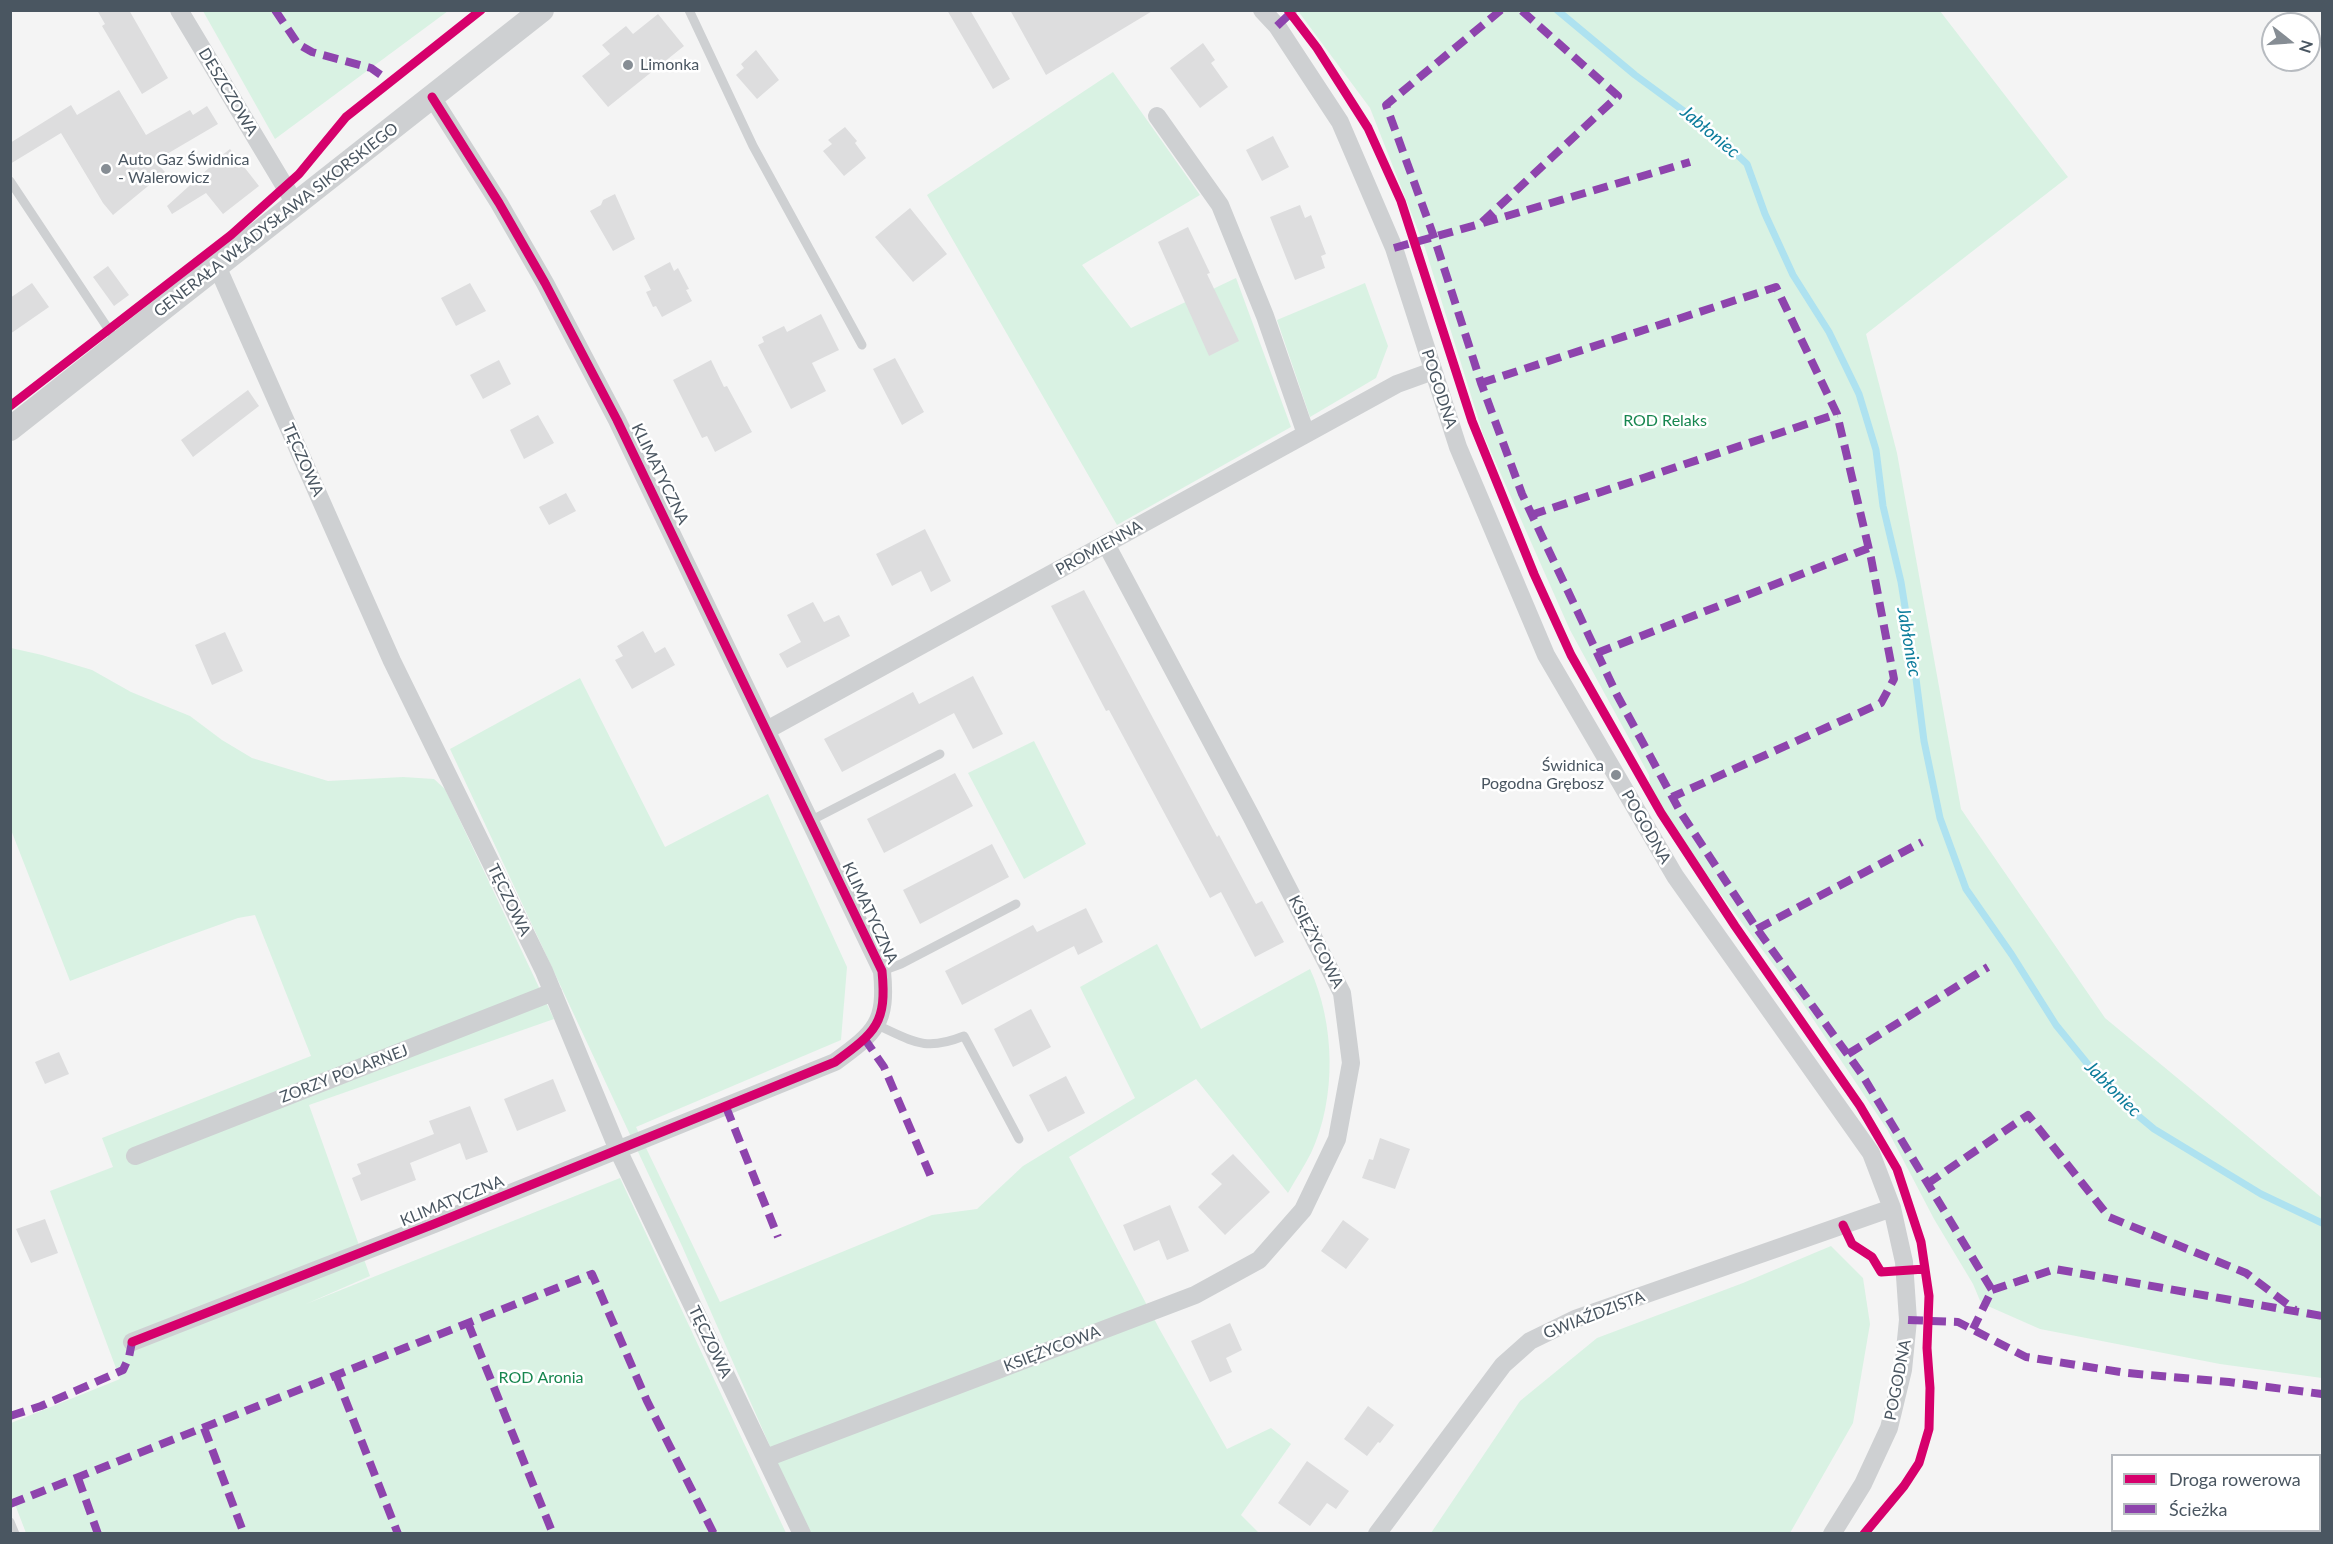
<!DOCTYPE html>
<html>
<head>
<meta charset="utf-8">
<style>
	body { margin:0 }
	#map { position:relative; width:2333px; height:1544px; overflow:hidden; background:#f4f4f4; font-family:Lato,sans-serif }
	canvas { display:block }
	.frame { position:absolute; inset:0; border:12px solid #4a5661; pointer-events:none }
	.legend { position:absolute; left:2111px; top:1454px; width:210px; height:78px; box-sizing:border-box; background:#fff; border:2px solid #b7bbc0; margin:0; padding:8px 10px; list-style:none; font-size:18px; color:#4a5661 }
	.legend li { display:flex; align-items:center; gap:12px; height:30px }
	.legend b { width:30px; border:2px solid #b7bbc0 }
	.north { position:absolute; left:2261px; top:12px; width:60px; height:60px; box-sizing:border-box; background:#fff; border:2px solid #b7bbc0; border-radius:50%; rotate:107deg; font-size:16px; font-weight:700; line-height:24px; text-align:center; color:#4a5661 }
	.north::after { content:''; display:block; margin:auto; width:21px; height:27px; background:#868d94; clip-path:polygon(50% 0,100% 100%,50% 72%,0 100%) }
</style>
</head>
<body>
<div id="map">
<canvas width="2333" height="1544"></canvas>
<div class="frame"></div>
<ul class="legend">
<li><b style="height:8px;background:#d6006c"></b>Droga rowerowa</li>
<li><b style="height:8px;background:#8e44ad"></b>Ścieżka</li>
</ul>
<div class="north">N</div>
</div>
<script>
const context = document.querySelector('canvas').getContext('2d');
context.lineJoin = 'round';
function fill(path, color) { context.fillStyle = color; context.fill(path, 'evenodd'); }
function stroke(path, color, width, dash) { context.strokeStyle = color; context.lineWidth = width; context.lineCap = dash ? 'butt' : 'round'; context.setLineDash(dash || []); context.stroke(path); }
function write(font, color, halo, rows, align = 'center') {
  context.font = font + ' Lato,sans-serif'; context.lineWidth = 5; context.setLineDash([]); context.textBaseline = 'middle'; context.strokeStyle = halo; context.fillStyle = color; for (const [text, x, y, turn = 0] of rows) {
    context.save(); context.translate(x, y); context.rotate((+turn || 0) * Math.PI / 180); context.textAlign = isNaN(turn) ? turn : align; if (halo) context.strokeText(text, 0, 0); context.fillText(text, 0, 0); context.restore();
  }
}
const green = new Path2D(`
	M203,11H448L275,139Z
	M1298,11H1940L2068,177L1866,334L1897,453L1961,809L2105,1018L2322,1198V1378L2220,1364L2040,1329L1981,1303L1973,1284L1934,1219L1887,1129L1803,1004L1716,888L1651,794L1649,775L1570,630L1483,434L1425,248L1370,108Z
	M1113,72L1200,195L1082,265L1131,328L1236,278L1291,427L1117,525L927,195Z
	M1365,283L1388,346L1376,378L1310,417L1277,320Z
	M11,648L42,655L92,670L131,692L190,716L222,740L252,758L328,781L403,777L434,779L445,789L554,1019L309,1105L370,1276L306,1304L620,1178L786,1533H26L11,1494V1423L120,1379L50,1191L113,1167L102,1138L311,1056L255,915L238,918L174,941L70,981L11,830Z
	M580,678L665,847L768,794L847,967L841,1040L636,1127L720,1302L932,1215L977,1209L1023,1166L1135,1098L1080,987L1157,944L1201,1029L1310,969C1335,1023 1337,1098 1311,1153C1304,1167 1295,1180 1288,1193L1196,1079L1069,1157L1160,1330L1227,1449L1271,1428L1291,1444L1241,1515L1259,1533H808L682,1246L450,749Z
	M1034,741L1086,844L1024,879L968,773Z
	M1831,1246L1863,1278L1870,1324L1853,1423L1790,1533H1431L1520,1401L1597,1338L1743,1283Z`);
const stream = new Path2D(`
	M1557,10L1635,75L1715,134L1747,164L1765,214L1793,275L1829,332L1859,394L1876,450L1883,506L1901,582L1914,663L1924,741L1940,818L1966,889L2012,955L2056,1025L2112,1094L2154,1129L2261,1194L2322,1223`);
const building = new Path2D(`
	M97,10H129L168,78L142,94L102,26L105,24Z
	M947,10H970L1010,79L993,89Z
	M1010,10H1154L1046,75Z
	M658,14L684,46L608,107L582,76L610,54L602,45L626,26L633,34Z
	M1203,43L1215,60L1211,63L1228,87L1200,108L1170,68Z
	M756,50L779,80L757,99L736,75L744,68L741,64Z
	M119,90L146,135L190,110L193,115L207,106L218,124L155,161L165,172L113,215L103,203L61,133L10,164V143L71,105L77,115Z
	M845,127L857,141L855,143L866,158L844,176L823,151L832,144L828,140Z
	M1273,136L1289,167L1262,181L1246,150Z
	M230,149L259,186L223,214L206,193L172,214L167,206L210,167L208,166Z
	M615,194L635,239L613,251L590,211L601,205L603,200Z
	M1300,205L1305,218L1311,215L1326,254L1321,256L1325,268L1295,280L1270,217Z
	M910,208L947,254L913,282L875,237Z
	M1188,227L1210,273L1207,274L1239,341L1209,356L1158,242Z
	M670,262L674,271L678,268L689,289L686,290L692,301L662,317L656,306L653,307L646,292L651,290L644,276Z
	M108,266L129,295L114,306L93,277Z
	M32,283L49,307L10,334V298Z
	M470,283L486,311L456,326L441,298Z
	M821,314L839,350L812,363L826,391L791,409L758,345L764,342L762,337L784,326L787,332Z
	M895,358L924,412L902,425L873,369Z
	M499,360L511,384L483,399L470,375Z
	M711,360L724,387L727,386L752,432L715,452L707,436L702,438L673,380Z
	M248,390L259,406L193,457L181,440Z
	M538,415L554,443L524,459L510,430Z
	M566,493L576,511L549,525L539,507Z
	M925,529L951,581L931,592L921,571L892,586L876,554Z
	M1084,590L1217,837L1219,835L1256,904L1262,901L1284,942L1255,957L1221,892L1210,898L1109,710L1106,711L1051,606Z
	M813,602L824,622L839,615L850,636L787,668L779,654L801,642L787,615Z
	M643,631L655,653L665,647L675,665L632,689L615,660L623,656L617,646Z
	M225,632L243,671L212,685L195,645Z
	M973,676L1003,734L973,749L954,713L842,772L824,739L913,692L919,704Z
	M955,773L973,806L884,853L867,819Z
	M992,844L1009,877L920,924L903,890Z
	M1086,908L1103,942L1078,955L1074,946L962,1005L945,971L1033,925L1037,932Z
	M1031,1009L1051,1047L1013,1067L994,1029Z
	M59,1052L69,1074L45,1084L35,1062Z
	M1066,1076L1085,1113L1048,1132L1029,1095Z
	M553,1079L566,1111L517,1131L504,1099Z
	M470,1106L488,1152L466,1160L460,1143L410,1163L416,1180L361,1201L352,1178L361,1174L357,1164L434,1134L429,1121Z
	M1380,1138L1410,1149L1395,1189L1362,1178L1369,1159L1373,1160Z
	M1233,1154L1270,1192L1225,1235L1198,1207L1222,1184L1211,1174Z
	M1170,1205L1189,1251L1167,1260L1159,1240L1134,1251L1123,1225Z
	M45,1219L58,1253L31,1263L16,1229Z
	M1343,1220L1369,1239L1346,1269L1321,1251Z
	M1230,1323L1242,1350L1226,1358L1232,1372L1210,1382L1191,1341Z
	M1368,1406L1394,1425L1380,1443L1378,1442L1367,1456L1344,1439Z
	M1307,1461L1349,1491L1336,1509L1327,1503L1310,1526L1278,1503Z`);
const service = new Path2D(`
	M689,10L753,146L862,345
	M10,181L117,342
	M810,821L940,754
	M882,971L901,964L1016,904
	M877,1025C913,1041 924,1052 964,1036L1019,1139
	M10,1522L15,1534`);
const minor = new Path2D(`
	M179,10L296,205
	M1262,10L1277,26L1340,122L1394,248L1458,447L1546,655L1675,876L1871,1153L1892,1208L1904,1262L1908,1320L1903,1370L1889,1428L1863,1484L1832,1534
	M1157,116L1220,205L1265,316L1306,434
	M217,266L392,661L544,971L618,1150L802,1534
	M767,730L1397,384L1433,371
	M135,1156L553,992
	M132,1342L434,1224L835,1062C876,1032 887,1023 882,971L617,420L545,283L499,203L432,97
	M766,1458L1195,1295L1259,1260L1303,1210L1337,1139L1351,1063L1342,993L1251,816L1106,544
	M1377,1534L1503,1365L1530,1341L1575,1319L1892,1208`);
const tertiary = new Path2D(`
	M10,429L542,10`);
const quiet = new Path2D(`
	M275,10L298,44L312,52L371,68L385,78
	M1501,10L1386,105L1434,237L1481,383L1522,494L1617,695L1681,813L1757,929L1861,1073L1992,1290L1973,1329
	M1277,26L1294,10
	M1483,223L1690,162
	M1394,248L1480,224L1618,96L1521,10
	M1481,383L1776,287L1837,414L1871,558L1894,679L1881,703L1672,797
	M1531,515L1837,414
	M1597,653L1869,548
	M1757,929L1922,842
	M864,1038L884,1067L931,1177
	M1848,1054L1988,967
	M726,1107L778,1237
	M1927,1184L2028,1115L2109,1217L2246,1273L2295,1310
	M1992,1290L2055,1269L2322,1316
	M1908,1320L1958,1322L2026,1357L2127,1373L2229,1382L2322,1394
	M468,1323L553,1534
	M336,1376L398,1534
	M10,1416L41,1406L123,1370L129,1357L132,1342
	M204,1428L244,1534
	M78,1478L98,1534
	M10,1504L592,1274L647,1401L714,1534`);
const cycleway = new Path2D(`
	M1288,10L1317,48L1368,128L1401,201L1472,421L1534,574L1571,655L1661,813L1735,926L1860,1106L1897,1169L1921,1242L1929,1296L1927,1348L1930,1388L1929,1429L1919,1463L1904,1486L1864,1534
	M10,406L231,235L299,174L346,117L481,10
	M1843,1225L1852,1244L1872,1257L1881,1272L1925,1269
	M132,1342L434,1224L835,1062C876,1032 887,1023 882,971L617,420L545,283L499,203L432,97`);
const markers = [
	[628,65,6,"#868d94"],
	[106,169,6,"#868d94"],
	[1616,775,6,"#868d94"]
];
const poiNames = [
	["Limonka",640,65],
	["Auto Gaz Świdnica",118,160],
	["- Walerowicz",118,178],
	["Świdnica",1604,766,"right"],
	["Pogodna Grębosz",1604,784,"right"]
];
const streetNames = [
	["DESZCZOWA",228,92,59],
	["GENERAŁA WŁADYSŁAWA SIKORSKIEGO",276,220,-38],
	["POGODNA",1439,389,72],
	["TĘCZOWA",303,460,66],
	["KLIMATYCZNA",660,474,64],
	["PROMIENNA",1099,548,-29],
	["POGODNA",1646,827,60],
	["TĘCZOWA",509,900,64],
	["KLIMATYCZNA",870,913,65],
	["KSIĘŻYCOWA",1316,942,63],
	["ZORZY POLARNEJ",344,1074,-21],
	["KLIMATYCZNA",452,1201,-22],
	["GWIAŹDZISTA",1594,1315,-21],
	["TĘCZOWA",710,1342,64],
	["KSIĘŻYCOWA",1052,1349,-21],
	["POGODNA",1898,1380,-79]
];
const parkNames = [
	["ROD Relaks",1665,421],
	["ROD Aronia",541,1378]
];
const waterNames = [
	["Jabłoniec",1710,132,40],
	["Jabłoniec",1909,642,80],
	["Jabłoniec",2113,1089,45]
];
fill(green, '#d9f2e3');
stroke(stream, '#aee2f0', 7);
fill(building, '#ddddde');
stroke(service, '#ced0d2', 9);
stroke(minor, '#ced0d2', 18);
stroke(tertiary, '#ced0d2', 24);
stroke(quiet, '#8e44ad', 8, [15, 8]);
stroke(cycleway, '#d6006c', 9);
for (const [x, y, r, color] of markers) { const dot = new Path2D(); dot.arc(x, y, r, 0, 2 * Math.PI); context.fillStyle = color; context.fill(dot); stroke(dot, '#fff', 2); }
write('16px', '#4a5661', '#fff', poiNames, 'left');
write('16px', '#4a5661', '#fff', streetNames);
write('16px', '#17864f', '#fff', parkNames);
write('italic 18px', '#0c7c9b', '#fff', waterNames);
</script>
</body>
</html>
